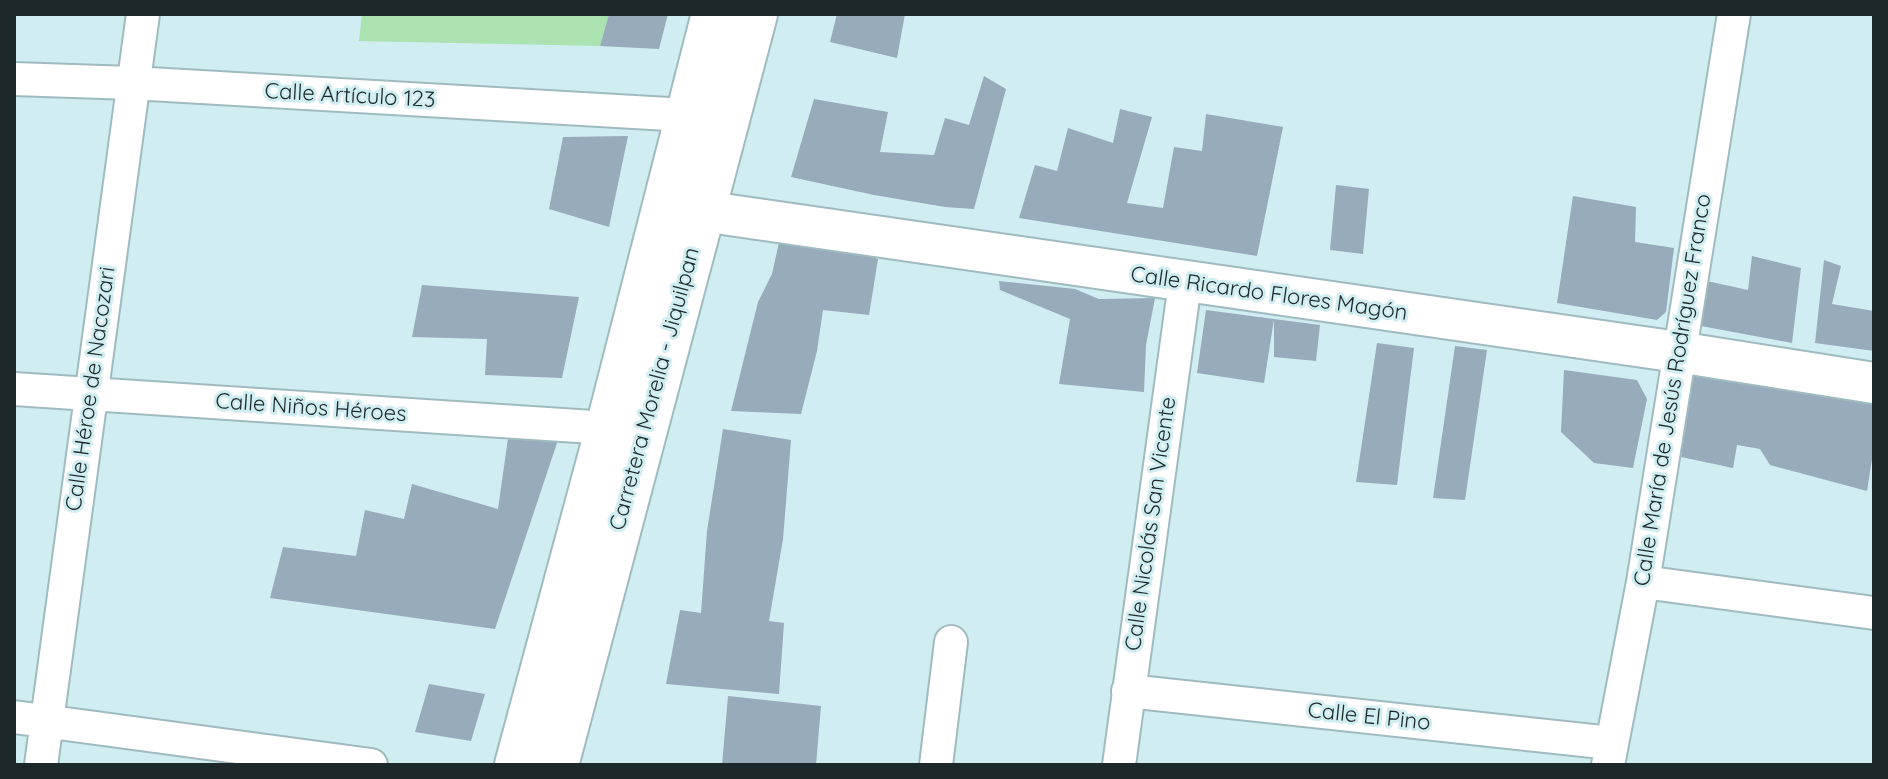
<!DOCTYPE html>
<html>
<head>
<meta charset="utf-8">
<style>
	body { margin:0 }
	#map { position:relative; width:1888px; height:779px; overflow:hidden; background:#d0edf2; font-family:Quicksand,sans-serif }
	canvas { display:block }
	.frame { position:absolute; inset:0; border:16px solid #1d282a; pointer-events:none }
</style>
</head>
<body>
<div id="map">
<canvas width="1888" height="779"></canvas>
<div class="frame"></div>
</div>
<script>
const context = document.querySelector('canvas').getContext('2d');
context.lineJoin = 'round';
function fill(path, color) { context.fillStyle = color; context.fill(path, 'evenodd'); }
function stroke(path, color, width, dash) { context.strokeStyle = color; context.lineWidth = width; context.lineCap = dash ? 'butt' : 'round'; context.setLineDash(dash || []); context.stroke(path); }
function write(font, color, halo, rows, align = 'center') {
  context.font = font + ' Quicksand,sans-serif'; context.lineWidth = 6; context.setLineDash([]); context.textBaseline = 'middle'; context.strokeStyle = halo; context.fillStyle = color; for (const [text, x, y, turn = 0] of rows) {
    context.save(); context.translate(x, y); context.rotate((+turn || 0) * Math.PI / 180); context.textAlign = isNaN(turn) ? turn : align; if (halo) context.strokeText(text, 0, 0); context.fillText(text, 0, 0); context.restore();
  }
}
const green = new Path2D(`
	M362,14H609L600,46L359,41Z`);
const building = new Path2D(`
	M609,14H668L659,49L600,46Z
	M837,14H905L897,58L830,42Z
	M984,76L1006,89L974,209L945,207L874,195L791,177L814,99L888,112L880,152L934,155L945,118L969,125Z
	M1120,109L1152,117L1127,203L1163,208L1174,147L1202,151L1206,114L1283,127L1257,256L1019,218L1035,165L1057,171L1068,128L1113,143Z
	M628,136L609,227L549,209L563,137Z
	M1336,185L1369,189L1363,254L1330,250Z
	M1573,196L1636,207L1635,242L1674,248L1666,312L1657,320L1557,303Z
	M780,238L836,245L878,259L869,315L823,310L817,351L801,414L731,411L758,302L772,274Z
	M1752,256L1801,268L1792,343L1701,326L1707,281L1748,290Z
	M1824,260L1841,266L1832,304L1874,311V351L1815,343Z
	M999,281L1075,289L1099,299L1155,298L1146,345L1144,392L1059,384L1070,319L1000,290Z
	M422,285L579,297L562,378L485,375L487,339L412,337Z
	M1206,310L1274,319L1264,383L1197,373Z
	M1274,319L1320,325L1316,361L1274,357Z
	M1377,343L1414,348L1397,485L1356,482Z
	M1455,346L1487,350L1465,500L1433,498Z
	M1695,364L1874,393V446L1867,491L1770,465L1760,449L1737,445L1733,468L1681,457Z
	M1564,370L1637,380L1647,399L1633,468L1594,463L1561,432Z
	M723,429L791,440L783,539L769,621L784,623L779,694L666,684L680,610L701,613L707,531Z
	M509,431L559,437L495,629L270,598L283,547L356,556L365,510L404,519L412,484L498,509Z
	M429,684L485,694L471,741L415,732Z
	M728,696L821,706L816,765H722Z`);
const minor = new Path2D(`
	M14,79L132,83L686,115
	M14,389L608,428
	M1643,582L1874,613
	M1128,691L1611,743
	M14,717L371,765
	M41,765L143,14
	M936,765L951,642
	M1119,765L1185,283
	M1608,765L1643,582L1734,14`);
const tertiary = new Path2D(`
	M675,197L702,211L1678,352L1874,383`);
const primary = new Path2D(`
	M517,765L608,428L714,14
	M556,765L755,14`);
const streetNames = [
	["Calle Artículo 123",350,96,3],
	["Calle Ricardo Flores Magón",1269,294,8],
	["Calle Héroe de Nacozari",91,389,-82],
	["Carretera Morelia - Jiquilpan",655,389,-75],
	["Calle María de Jesús Rodríguez Franco",1673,390,-81],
	["Calle Niños Héroes",311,408,4],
	["Calle Nicolás San Vicente",1151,524,-82],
	["Calle El Pino",1369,717,6]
];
fill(green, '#aae3b0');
fill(building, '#97abba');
stroke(minor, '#a0bbc0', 36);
stroke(tertiary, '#a0bbc0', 44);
stroke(primary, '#a0bbc0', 48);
stroke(minor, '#fff', 32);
stroke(tertiary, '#fff', 40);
stroke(primary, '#fff', 44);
write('22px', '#1d282a', '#d0edf2', streetNames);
</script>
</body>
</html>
